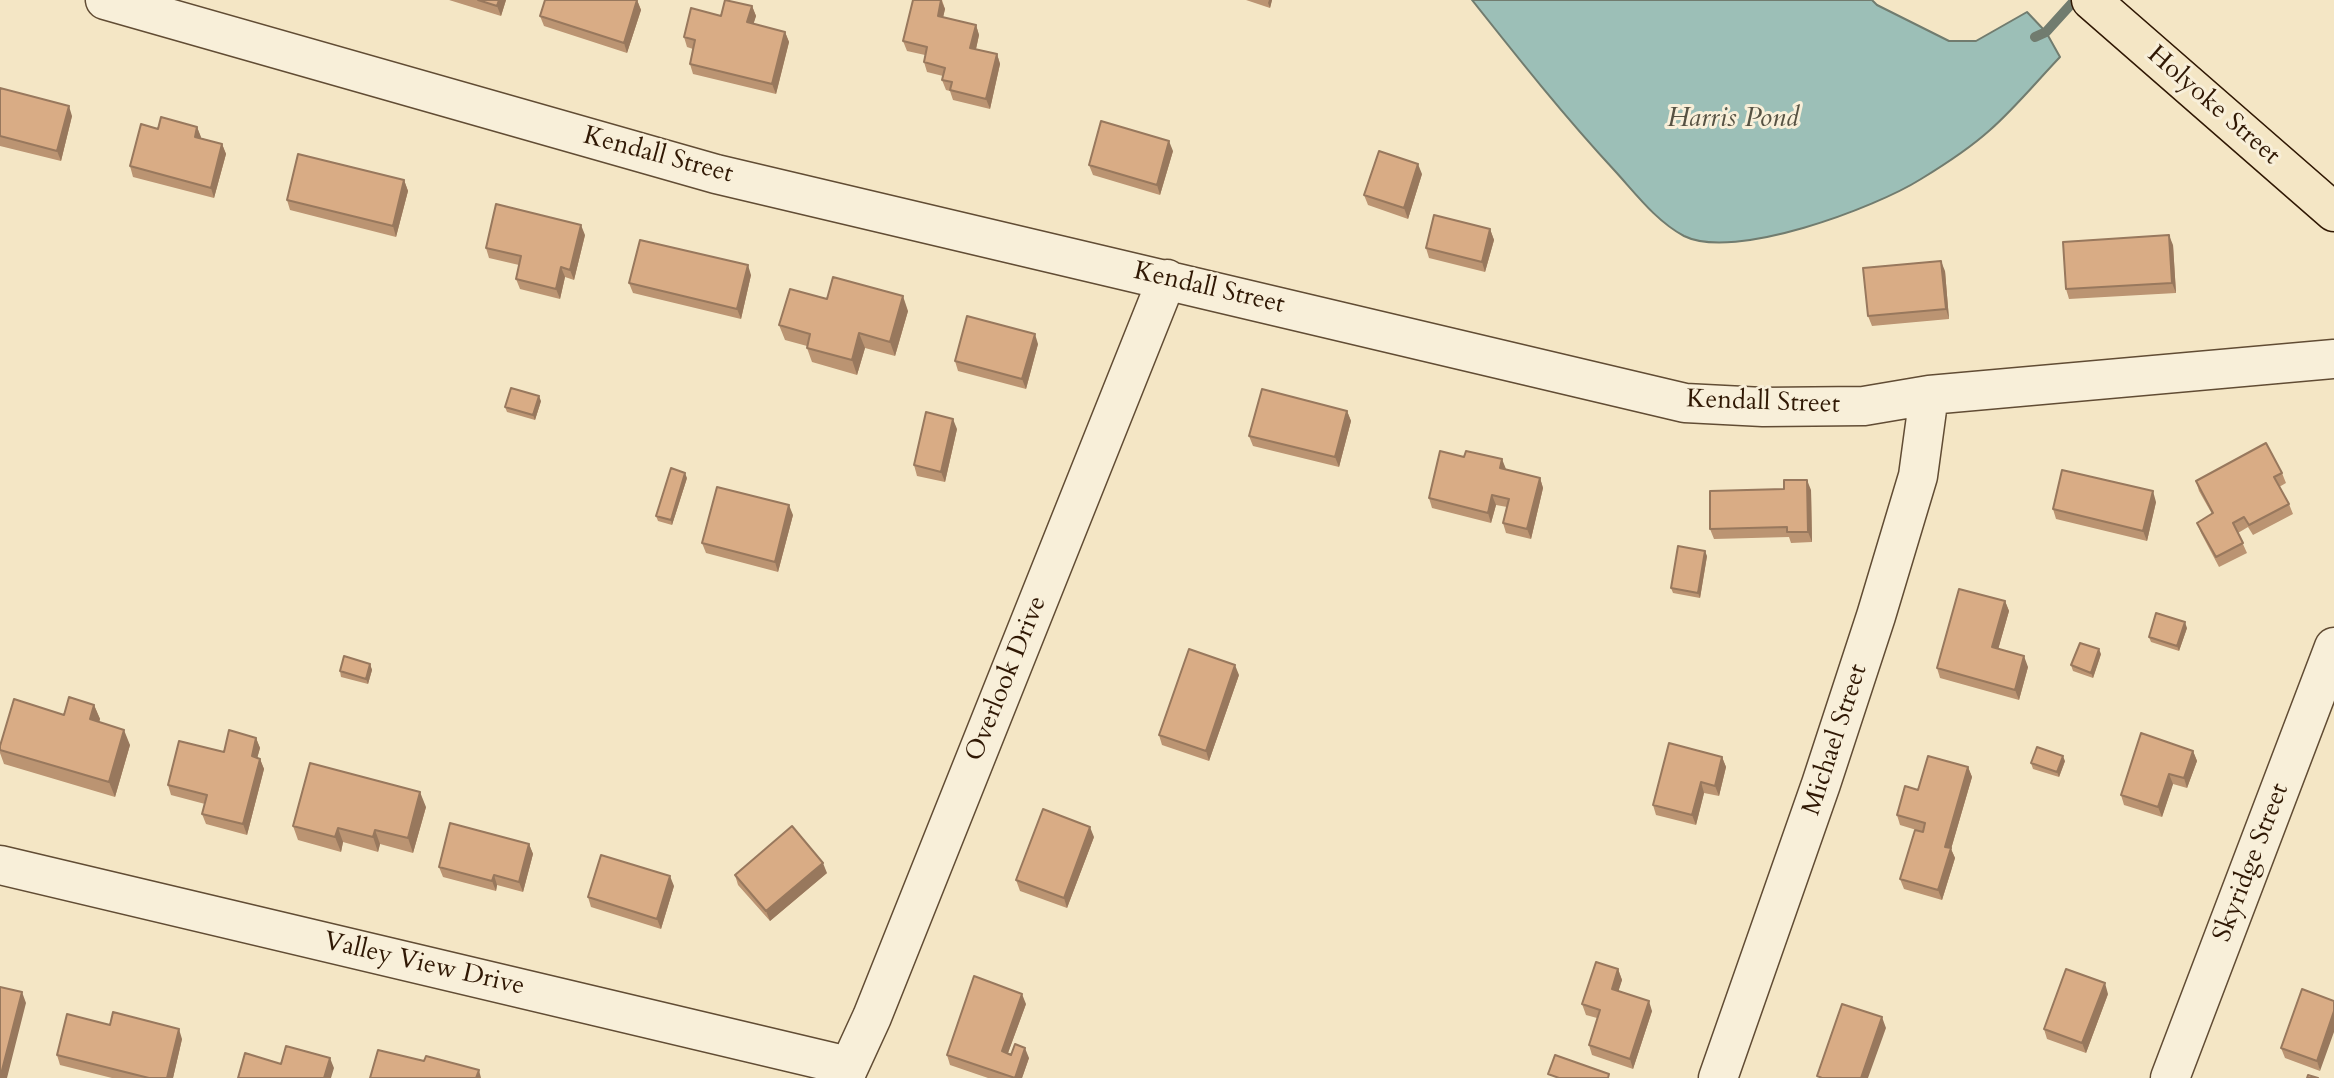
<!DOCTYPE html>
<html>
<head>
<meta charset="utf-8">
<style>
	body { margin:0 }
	canvas { display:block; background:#f4e6c5 }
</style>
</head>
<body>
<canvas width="2334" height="1078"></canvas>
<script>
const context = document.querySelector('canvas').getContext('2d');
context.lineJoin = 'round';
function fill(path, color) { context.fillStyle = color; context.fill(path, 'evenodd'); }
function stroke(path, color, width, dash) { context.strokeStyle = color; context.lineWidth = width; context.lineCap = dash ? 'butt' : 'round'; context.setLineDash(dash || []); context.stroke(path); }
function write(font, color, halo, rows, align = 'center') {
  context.font = font + ' Cardo,serif'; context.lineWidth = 6; context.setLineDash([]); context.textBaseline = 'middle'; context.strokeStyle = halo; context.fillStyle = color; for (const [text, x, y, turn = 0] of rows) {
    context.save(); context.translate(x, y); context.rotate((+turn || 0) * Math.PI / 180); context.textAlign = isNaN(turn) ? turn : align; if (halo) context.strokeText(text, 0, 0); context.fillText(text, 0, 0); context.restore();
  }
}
const water = new Path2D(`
	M1472,0H1872L1877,5L1949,41H1976L2027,12L2046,32L2060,57C2037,81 2015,108 1990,130C1970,148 1944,165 1921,179C1875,208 1734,261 1684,236C1656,221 1636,194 1615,171C1564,116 1518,58 1472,0Z`);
const stream = new Path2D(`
	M2035,37L2046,32L2075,0`);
const minor = new Path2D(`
	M105,0L716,174L1685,403L1763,407L1864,406L1929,395L2334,359
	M0,865L848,1066
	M844,1078L872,1017L1167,279
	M1718,1078L1821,784L1876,616L1918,476L1929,395
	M2170,1078L2334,647`);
const major = new Path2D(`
	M2091,0L2334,212`);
const wall = new Path2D(`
	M449,0H506L501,16Z
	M637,0L641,10L627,53L544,26L540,16Z
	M913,0H942L945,9L943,17L976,25L979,35L976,49L997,54L1000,64L990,109L953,100L950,91L946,90L942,80L943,76L927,72L924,62L925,55L907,51L903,41Z
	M1246,0H1272L1270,8Z
	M752,6L756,16L753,24L785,32L789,42L776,94L693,74L690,64L693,49L687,47L684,37L721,16Z
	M0,88L72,116L61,161L0,146Z
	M197,127L201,138L222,144L226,154L214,198L133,177L130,166L158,129Z
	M1173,151L1160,195L1093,175L1089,165Z
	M1422,174L1408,219L1368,205L1364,195Z
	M404,180L408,191L396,237L290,210L287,200Z
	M1490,229L1494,240L1485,272L1429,258L1426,248Z
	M585,235L574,280L565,277L560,299L520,289L516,279L519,265L489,258L486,248Z
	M2173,245L2176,293L2069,299L2066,289Z
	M1945,271L1949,319L1872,326L1868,316Z
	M751,275L741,319L633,293L629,283Z
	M827,299L908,311L895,356L865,348L857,375L812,362L807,348V346L785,340L779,325Z
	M1038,344L1026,389L958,371L955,361Z
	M541,401L535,420L507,412L505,407Z
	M1347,411L1351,421L1339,467L1253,446L1249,436Z
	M957,429L945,482L917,476L914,465Z
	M1506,470L1540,478L1543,488L1531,539L1506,533L1503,523L1507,507L1496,505L1491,523L1432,508L1429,498Z
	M2282,473L2286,483L2279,487L2289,504L2293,514L2253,535L2248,527L2238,533L2247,553L2219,567L2201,533L2197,523L2212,514L2199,491L2196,481Z
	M687,478L672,525L658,521L656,516Z
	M1811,490L1812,542L1791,543L1789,537L1714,539L1710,529Z
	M2156,502L2147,541L2056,519L2053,509Z
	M793,515L778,572L706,553L702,543Z
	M1707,556L1700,598L1673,593L1671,588Z
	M2005,601L2009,611L1998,649L2028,667L2019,700L1940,678L1937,668Z
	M2187,628L2179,651L2151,642L2149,637Z
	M2101,654L2093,678L2073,671L2071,665Z
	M370,664L372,670L368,684L341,677L340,671Z
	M1239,675L1209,761L1162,745L1159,735Z
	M94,705L100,719L99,722L130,745L115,797L4,764L0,753V746L64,715Z
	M256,738L260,748L257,758L260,759L264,769L247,835L206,824L202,814L205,804L171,795L168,785L224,752Z
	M2193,751L2197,761L2187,788L2173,784L2162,817L2124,805L2121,795Z
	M1722,757L1726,767L1719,796L1704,793L1696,825L1656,815L1653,805Z
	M2065,761L2059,777L2033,769L2031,763Z
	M1968,767L1972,777L1951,849L1955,858L1942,900L1904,889L1900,879L1923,832L1900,825L1897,815L1918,790Z
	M426,807L413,853L380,844L378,852L343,842L341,852L298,840L293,826Z
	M1094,837L1067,908L1020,891L1016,880Z
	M529,844L533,854L523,892L497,885L496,891L443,877L439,867Z
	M827,873L770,921L738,885L735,875Z
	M674,886L661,929L591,907L588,897Z
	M1618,969L1622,980L1618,991L1652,1011L1633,1069L1592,1055L1589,1045L1597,1018L1586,1015L1582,1004Z
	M2302,989L2320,1071L2285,1058L2281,1048Z
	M2108,994L2086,1053L2047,1039L2044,1029Z
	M1026,1004L1008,1053L1029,1058L1022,1078H988L950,1065L947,1055Z
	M110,1025L182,1039L173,1078H112L60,1065L57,1055Z`);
const shadedWall = new Path2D(`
	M499,0H506L501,16L497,6Z
	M637,0L641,10L627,53L624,43Z
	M941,0L945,9L941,26L938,16Z
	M1269,0H1272L1270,8L1268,3Z
	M752,6L756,16L751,32L747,22Z
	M976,25L979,35L974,58L970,48Z
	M785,32L789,42L776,94L772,84Z
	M997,54L1000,64L990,109L986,99Z
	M69,106L72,116L61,161L57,151Z
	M197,127L201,137L198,147L195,137Z
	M1169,141L1173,151L1160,195L1157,185Z
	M222,144L226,154L214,198L211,188Z
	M1418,164L1422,174L1408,219L1404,208Z
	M404,180L408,191L396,237L393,226Z
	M581,225L585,235L574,280L570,270Z
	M1490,229L1494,240L1485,272L1482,262Z
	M2169,235L2173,245L2176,293L2172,283Z
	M1941,261L1945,271L1949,319L1946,309Z
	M748,265L751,275L741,319L737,309Z
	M561,267L565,277L560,299L556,289Z
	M903,296L908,311L895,356L890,342Z
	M859,333L865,348L857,375L852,360Z
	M1035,334L1038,344L1026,389L1022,379Z
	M539,396L541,401L535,420L533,415Z
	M1347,411L1351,421L1339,467L1335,457Z
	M953,419L957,429L945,482L941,472Z
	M1502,459L1506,469L1500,468Z
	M685,473L687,478L672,525L671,520Z
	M1540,478L1543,488L1531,539L1527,529Z
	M1807,480L1811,490L1812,542L1808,532Z
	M2153,491L2156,502L2147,541L2143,531Z
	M1492,495L1496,505L1491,523L1488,513Z
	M789,505L793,515L778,572L775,562Z
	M1705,551L1707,556L1700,598L1698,593Z
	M2005,601L2009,611L1996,657L1992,647Z
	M2185,622L2187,628L2179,651L2177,646Z
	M2099,649L2101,654L2093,678L2091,673Z
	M2024,656L2028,667L2019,700L2015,690Z
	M370,664L372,670L368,684L366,679Z
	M1235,665L1239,675L1209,761L1206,751Z
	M94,705L100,719L95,734L90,719Z
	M124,730L130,745L115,797L109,782Z
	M256,738L260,748L255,766L252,756Z
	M2193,751L2197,761L2187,788L2184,778Z
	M2063,756L2065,761L2059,777L2057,772Z
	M1722,757L1726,767L1719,796L1715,786Z
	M260,759L264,769L247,835L243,824Z
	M1968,767L1972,777L1951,849L1955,858L1942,900L1938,890L1945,847Z
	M2169,774L2173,784L2162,817L2158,807Z
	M1701,782L1704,793L1696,825L1692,815Z
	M420,792L426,807L413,853L408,838Z
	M1090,827L1094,837L1067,908L1064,898Z
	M338,828L343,842L341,852L335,837Z
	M375,830L380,844L378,852L373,837Z
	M529,844L533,854L523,892L519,882Z
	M823,863L827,873L770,921L766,911Z
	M494,875L497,885L496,891L492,881Z
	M670,876L674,886L661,929L657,919Z
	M1618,969L1622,980L1616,999L1612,989Z
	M2105,983L2108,994L2086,1053L2082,1043Z
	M22,992L26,1003L7,1078H0Z
	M1022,994L1026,1004L1005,1061L1002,1051Z
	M1649,1001L1652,1011L1633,1069L1630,1059Z
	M2334,1011V1032L2320,1071L2317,1061Z
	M1882,1017L1886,1028L1868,1078H1861Z
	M179,1029L182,1039L173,1078H167Z
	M1025,1048L1029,1058L1022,1078H1015Z
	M330,1058L334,1068L331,1078H324Z
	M479,1070L481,1078H476Z`);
const building = new Path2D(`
	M478,0H499L497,6Z
	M545,0H637L624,43L540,16Z
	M725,0L752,6L747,22L785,32L772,84L690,64L695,40L684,37L691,8L721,16Z
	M913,0H941L938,16L976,25L970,48L997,54L986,99L950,90L952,82L942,80L945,68L924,62L927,47L903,41Z
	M0,88L69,106L57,151L0,136Z
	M161,117L197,127L195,137L222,144L211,188L130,166L141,124L158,129Z
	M1101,121L1169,141L1157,185L1089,165Z
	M1379,151L1418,164L1404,208L1364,195Z
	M298,154L404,180L393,226L287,200Z
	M496,204L581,225L570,270L561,267L556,289L516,279L521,256L486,248Z
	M1434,215L1490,229L1482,262L1426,248Z
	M2169,235L2172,283L2066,289L2063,242Z
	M640,240L748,265L737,309L629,283Z
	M1941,261L1946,309L1868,316L1863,268Z
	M833,277L903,296L890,342L859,333L852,360L807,348L810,334L779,325L790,289L827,299Z
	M967,316L1035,334L1022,379L955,361Z
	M511,388L539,396L533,415L505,407Z
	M1262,389L1347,411L1335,457L1249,436Z
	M926,412L953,419L941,472L914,465Z
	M2266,443L2282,473L2274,477L2289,504L2249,525L2244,517L2233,523L2243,543L2216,557L2197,523L2213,513L2196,481Z
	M1440,451L1464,457L1466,451L1502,459L1500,468L1540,478L1527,529L1503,523L1509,499L1492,495L1488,513L1429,498Z
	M671,468L685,473L671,520L656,516Z
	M2062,470L2153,491L2143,531L2053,509Z
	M1784,480H1807L1808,532H1787V527L1710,529V491L1784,489Z
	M717,487L789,505L775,562L702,543Z
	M1678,546L1705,551L1698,593L1671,588Z
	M1959,589L2005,601L1992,647L2024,656L2015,690L1937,668Z
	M2156,613L2185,622L2177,646L2149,637Z
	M2080,643L2099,649L2091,673L2071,665Z
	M1189,649L1235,665L1206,751L1159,735Z
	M344,656L370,664L366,679L340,671Z
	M69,697L94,705L90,719L124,730L109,782L0,750V746L14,699L64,715Z
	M229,730L256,738L252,756L260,759L243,824L202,814L207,795L168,785L179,741L224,752Z
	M2141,733L2193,751L2184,778L2169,774L2158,807L2121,795Z
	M1669,743L1722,757L1715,786L1701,782L1692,815L1653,805Z
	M2037,747L2063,756L2057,772L2031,763Z
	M1928,756L1968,767L1945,847L1951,848L1938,890L1900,879L1915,830L1923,832L1925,823L1897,815L1905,786L1918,790Z
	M310,763L420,792L408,838L375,830L373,837L338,828L335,837L293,826Z
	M1043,809L1090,827L1064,898L1016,880Z
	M450,823L529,844L519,882L494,875L492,881L439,867Z
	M792,826L823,863L766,911L735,875Z
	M601,855L670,876L657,919L588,897Z
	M1596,962L1618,969L1612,989L1649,1001L1630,1059L1589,1045L1600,1010L1582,1004Z
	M2066,969L2105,983L2082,1043L2044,1029Z
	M974,976L1022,994L1002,1051L1011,1055L1015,1044L1025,1048L1015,1078L947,1055Z
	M0,987L22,992L0,1078Z
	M2302,989L2334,1001V1011L2317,1061L2281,1048Z
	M1842,1004L1882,1017L1861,1078H1822L1817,1076Z
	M113,1012L179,1029L167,1078H149L57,1055L67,1014L110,1025Z
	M286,1046L330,1058L324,1078H238L245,1053L281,1064Z
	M378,1050L424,1061L426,1056L479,1070L476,1078H370Z
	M1555,1055L1609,1074L1608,1078H1559L1548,1074Z
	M2308,1075L2318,1078H2307Z`);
const streetNames = [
	["Holyoke Street",2213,106,41],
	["Kendall Street",658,156,15],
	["Kendall Street",1209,289,13],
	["Kendall Street",1763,403,2],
	["Overlook Drive",1007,679,-68],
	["Michael Street",1836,740,-72],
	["Skyridge Street",2252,863,-69],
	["Valley View Drive",424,965,13]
];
const waterNames = [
	["Harris Pond",1733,120]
];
fill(water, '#9cbfb7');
stroke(water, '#717c6f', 2);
stroke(stream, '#717c6f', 10);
stroke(minor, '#614c34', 41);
stroke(major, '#301804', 41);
stroke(minor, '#f8efd9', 38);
stroke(major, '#f4e6c5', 38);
fill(wall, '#bb9472');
fill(shadedWall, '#98785d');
fill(building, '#d9ac85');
stroke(building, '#98785d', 2);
write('26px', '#301804', '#f8efd9', streetNames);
write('italic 28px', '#565243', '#f8efd9', waterNames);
</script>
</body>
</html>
